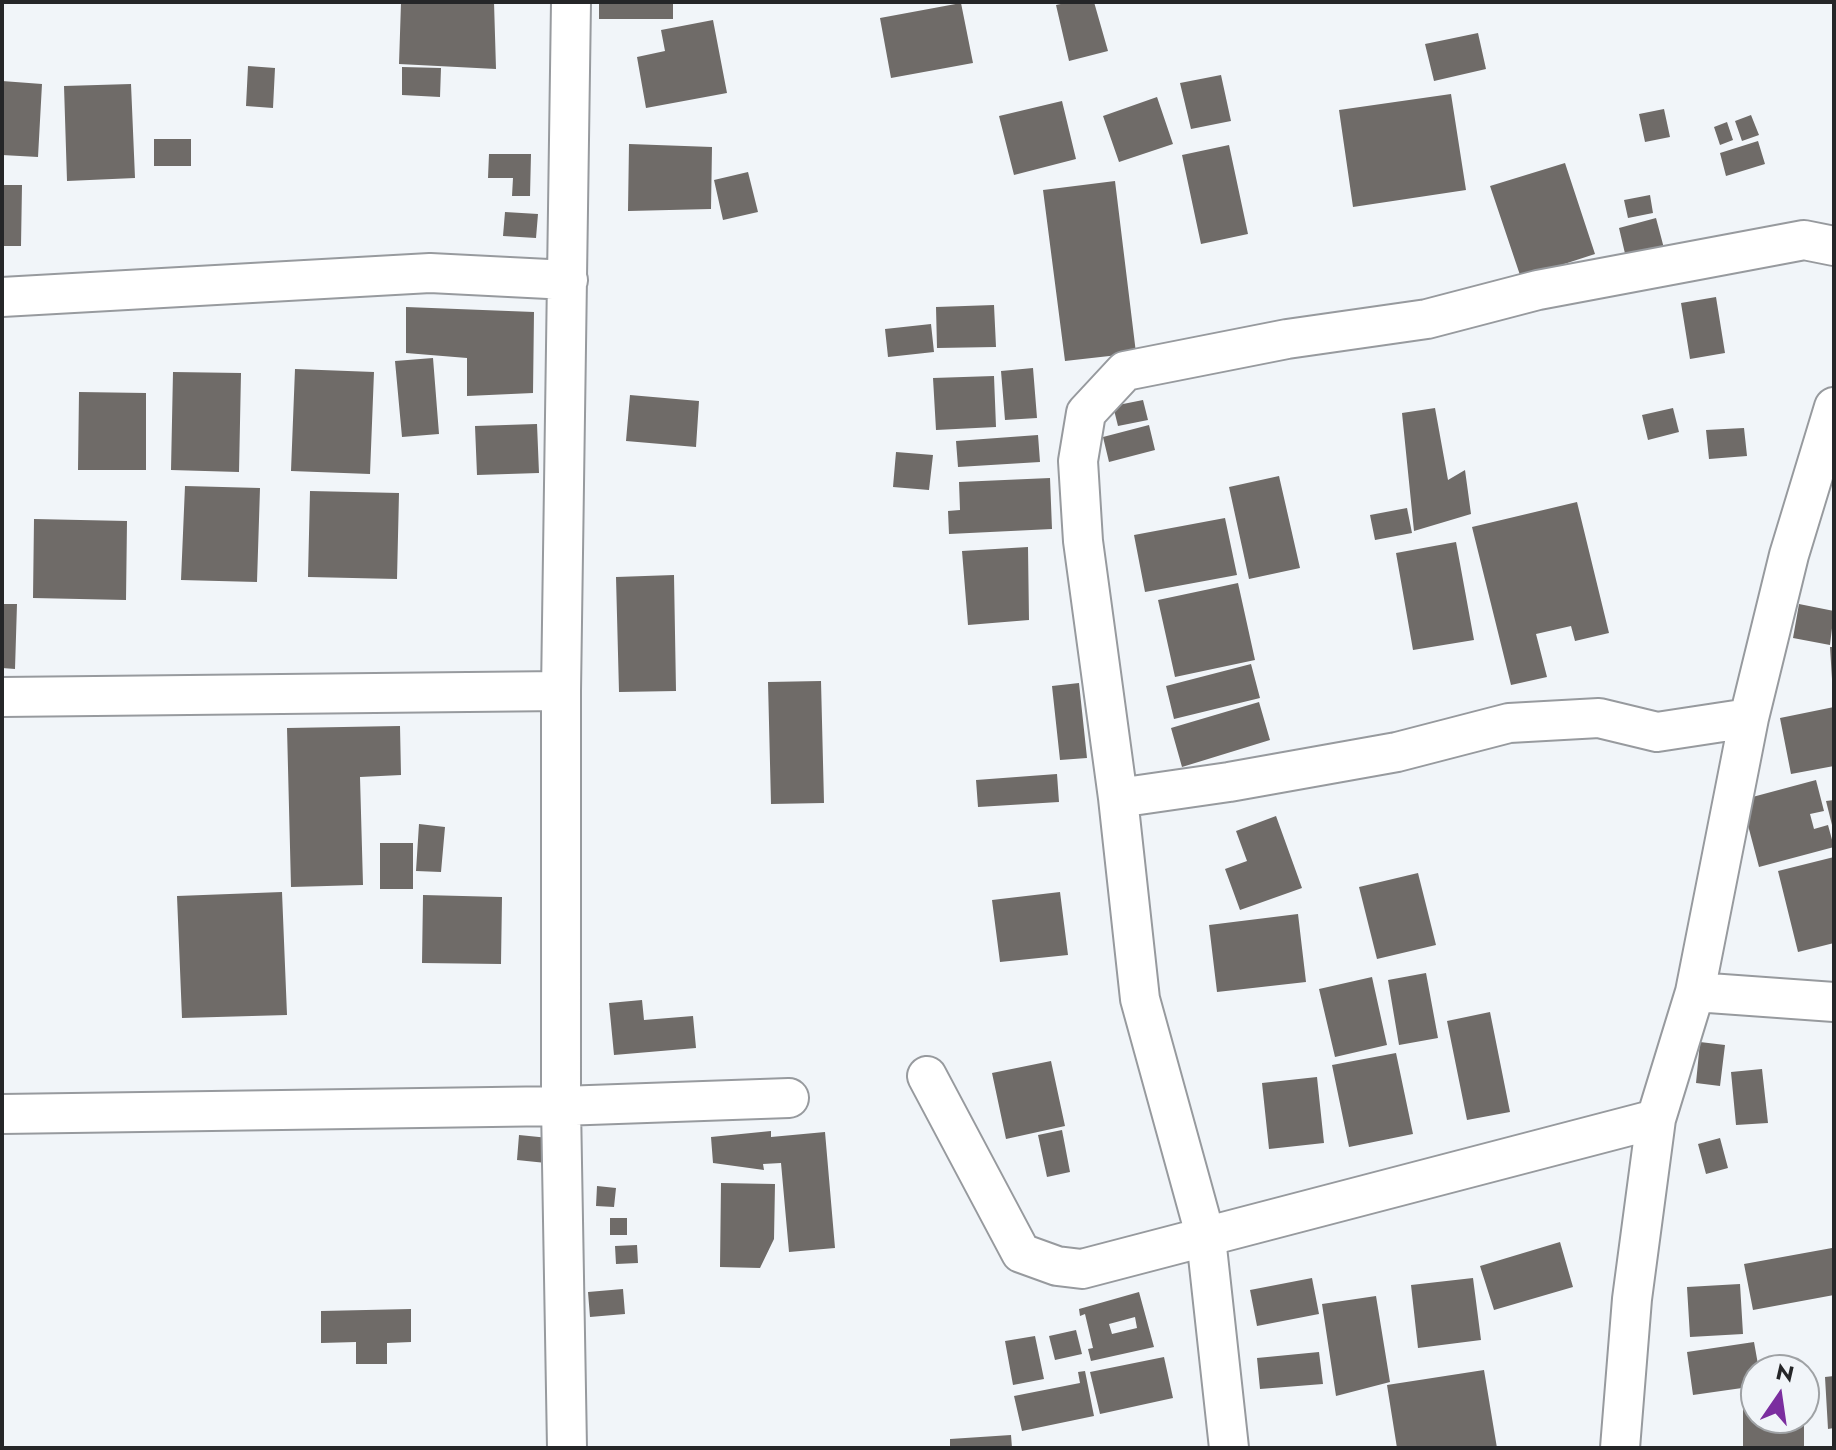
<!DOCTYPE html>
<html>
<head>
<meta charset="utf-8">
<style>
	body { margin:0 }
	#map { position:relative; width:1836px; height:1450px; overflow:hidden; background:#f1f5f9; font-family:Jost,sans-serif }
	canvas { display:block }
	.frame { position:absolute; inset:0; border:4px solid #252628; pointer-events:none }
	.north { position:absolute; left:1740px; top:1354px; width:80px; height:80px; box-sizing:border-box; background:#f1f5f9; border:2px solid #9fa2a5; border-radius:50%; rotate:13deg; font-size:22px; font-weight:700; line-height:32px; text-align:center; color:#252628 }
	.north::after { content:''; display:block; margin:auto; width:28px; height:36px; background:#7b2e9f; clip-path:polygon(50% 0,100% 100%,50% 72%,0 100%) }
</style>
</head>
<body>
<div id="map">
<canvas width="1836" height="1450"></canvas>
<div class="frame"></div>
<div class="north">N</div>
</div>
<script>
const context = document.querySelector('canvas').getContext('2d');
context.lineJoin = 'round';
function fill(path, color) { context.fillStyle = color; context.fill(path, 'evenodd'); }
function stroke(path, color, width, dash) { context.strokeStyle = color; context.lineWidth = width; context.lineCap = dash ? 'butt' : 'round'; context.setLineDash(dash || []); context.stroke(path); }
const building = new Path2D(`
	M494,2L496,69L399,64L401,3Z
	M599,2H673V19H599Z
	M1070,2H1094L1108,51L1069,61L1056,5Z
	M961,3L973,63L891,78L880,18Z
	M713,20L727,93L646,108L637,57L665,51L661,30Z
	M1478,33L1486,69L1434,81L1425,44Z
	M248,66L275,68L273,108L246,106Z
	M402,67L441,68L440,97L402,95Z
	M1221,75L1231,121L1191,129L1180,83Z
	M2,81L42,84L38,157L2,155Z
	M131,84L135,178L67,181L64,86Z
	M1451,94L1466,190L1353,207L1339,110Z
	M1157,97L1173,144L1119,162L1103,116Z
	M1062,101L1076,159L1014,175L999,116Z
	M1664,109L1670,137L1645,142L1639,114Z
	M1751,115L1759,135L1742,141L1735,121Z
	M1727,122L1733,140L1720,145L1714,127Z
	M154,139H191V166H154Z
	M1758,141L1765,164L1726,176L1720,153Z
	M629,144L712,147L711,209L628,211Z
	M1229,145L1248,234L1201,244L1182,155Z
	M489,154H531L530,196H512L513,178H488Z
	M1565,163L1595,254L1521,278L1490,186Z
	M748,172L758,212L723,220L714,180Z
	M1115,181L1136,353L1065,361L1043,190Z
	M2,185H22L21,246H2Z
	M1650,195L1653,213L1628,218L1624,200Z
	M505,212L538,214L536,238L503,236Z
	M1656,218L1665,252L1627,262L1619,228Z
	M1716,297L1725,353L1690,359L1681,303Z
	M994,305L996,347L937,348L936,307Z
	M406,307L534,312L533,393L467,396V358L406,353Z
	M931,324L934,352L888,357L885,329Z
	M433,358L439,434L402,437L395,361Z
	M1033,368L1037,418L1005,420L1001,371Z
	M295,369L374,372L370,474L291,471Z
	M173,372L241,373L239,472L171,470Z
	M994,376L996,427L936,430L933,378Z
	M79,392L146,393V470H78Z
	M630,395L699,401L696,447L626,441Z
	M1143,400L1148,420L1118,426L1113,406Z
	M1435,408L1448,480L1465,470L1471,514L1414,531L1402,413Z
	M1673,408L1679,432L1648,440L1642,415Z
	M537,424L539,473L477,475L475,426Z
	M1149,425L1155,450L1109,462L1103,437Z
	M1744,428L1747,456L1709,459L1706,430Z
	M1038,435L1040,462L958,467L956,441Z
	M896,452L933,455L929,490L893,487Z
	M1279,476L1300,568L1249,579L1229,487Z
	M1050,478L1052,529L949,534L948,511L960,510L959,482Z
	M185,486L260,488L257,582L181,580Z
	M310,491L399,493L397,579L308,577Z
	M1577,502L1609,633L1575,641L1571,626L1536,634L1547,677L1511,685L1472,527Z
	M1407,508L1412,533L1375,540L1370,515Z
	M1225,518L1237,575L1145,592L1134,535Z
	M34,519L127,521L126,600L33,598Z
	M1456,542L1474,640L1413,650L1396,553Z
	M1028,547L1029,620L968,625L962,551Z
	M674,575L676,691L619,692L616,577Z
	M1238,583L1255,660L1175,677L1158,600Z
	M2,604H17L15,669L2,668Z
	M1799,604L1834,611L1830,645L1793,638Z
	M1830,647H1834V679H1832Z
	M1251,664L1260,698L1174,719L1166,686Z
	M821,681L824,803L771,804L768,682Z
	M1079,683L1087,758L1060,760L1052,686Z
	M1259,702L1270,740L1182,767L1171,728Z
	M1834,707V766L1791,774L1780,718Z
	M400,726L401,775L360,777L363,885L291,887L287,728Z
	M1057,774L1059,802L978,807L976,780Z
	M1816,780L1824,811L1810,814L1814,829L1828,825L1834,847L1759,867L1745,814V799Z
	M1834,800V829H1833L1826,801Z
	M1276,816L1302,888L1240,910L1225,869L1247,861L1236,831Z
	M419,824L445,827L441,872L416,871Z
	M380,843H413V889H380Z
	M1834,857V943L1798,952L1778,871Z
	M1418,873L1436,945L1377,959L1359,887Z
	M282,892L287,1015L182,1018L177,896Z
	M1060,892L1068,955L1000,962L992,900Z
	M423,895L502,897L501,964L422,963Z
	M1298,914L1306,982L1217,992L1209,925Z
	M1426,973L1438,1038L1399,1045L1388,980Z
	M1372,977L1387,1045L1335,1057L1319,989Z
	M642,1000L644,1020L693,1016L696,1048L614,1055L609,1003Z
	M1490,1012L1510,1112L1467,1120L1447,1021Z
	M1700,1042L1725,1045L1720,1086L1696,1083Z
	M1396,1053L1413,1134L1349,1147L1332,1065Z
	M1051,1061L1065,1126L1006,1139L992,1073Z
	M1762,1069L1768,1123L1736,1125L1731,1072Z
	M1317,1077L1324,1143L1269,1149L1262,1083Z
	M1062,1130L1070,1172L1047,1177L1038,1135Z
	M771,1131V1137L825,1132L835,1248L789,1252L781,1163L763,1164L764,1170L713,1163L711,1137Z
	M519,1135L549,1138L546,1163L517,1160Z
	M1720,1138L1728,1168L1706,1174L1698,1144Z
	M721,1183L775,1184L774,1239L760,1268L720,1267Z
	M597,1186L616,1188L614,1207L596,1206Z
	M610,1218H627V1235H610Z
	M1560,1242L1573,1287L1494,1310L1480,1266Z
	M637,1245L638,1263L616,1264L615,1246Z
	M1832,1248L1834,1295L1753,1310L1744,1264Z
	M1312,1278L1319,1314L1257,1326L1250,1290Z
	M1473,1278L1481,1340L1418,1348L1411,1285Z
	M1740,1284L1743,1334L1690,1337L1687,1287Z
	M623,1289L625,1314L590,1317L588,1292Z
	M1139,1292L1154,1347L1091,1361L1088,1349L1093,1348L1085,1314L1080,1316L1079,1309ZM1135,1317L1137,1328L1112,1334L1109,1324Z
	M1376,1296L1390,1382L1336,1396L1322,1304Z
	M411,1309V1342L387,1343V1364H356V1342L321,1343V1311Z
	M1076,1330L1082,1354L1055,1360L1049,1336Z
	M1035,1336L1044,1379L1013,1385L1005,1341Z
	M1754,1342L1759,1370L1756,1386L1693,1395L1687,1352Z
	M1319,1352L1323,1384L1260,1389L1257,1358Z
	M1164,1357L1173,1398L1100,1414L1090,1372Z
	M1484,1370L1497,1448H1397L1387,1385Z
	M1085,1371L1094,1416L1022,1431L1014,1396L1080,1383L1078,1372Z
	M1834,1376V1428L1828,1429L1825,1377Z
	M1743,1400H1756V1418H1804V1448H1743Z
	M1011,1435L1012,1448H950V1439Z`);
const street = new Path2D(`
	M2,297L430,273L568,280
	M2,697L561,691
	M1118,798L1229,782L1397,752L1509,723L1599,718L1657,732L1749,718
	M1695,992L1834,1002
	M927,1076L1021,1253L1057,1266L1082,1269L1656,1119
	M2,1114L561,1106L789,1098
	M567,1448L561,1106V691L571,2
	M1229,1448L1206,1238L1140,999L1118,798L1083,541L1078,461L1086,413L1125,371L1287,339L1427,319L1538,290L1804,240L1834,246
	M1620,1448L1632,1299L1656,1119L1695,992L1749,718L1789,555L1834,407`);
fill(building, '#6f6b68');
stroke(street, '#979a9e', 42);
stroke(street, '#fff', 38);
</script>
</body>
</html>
